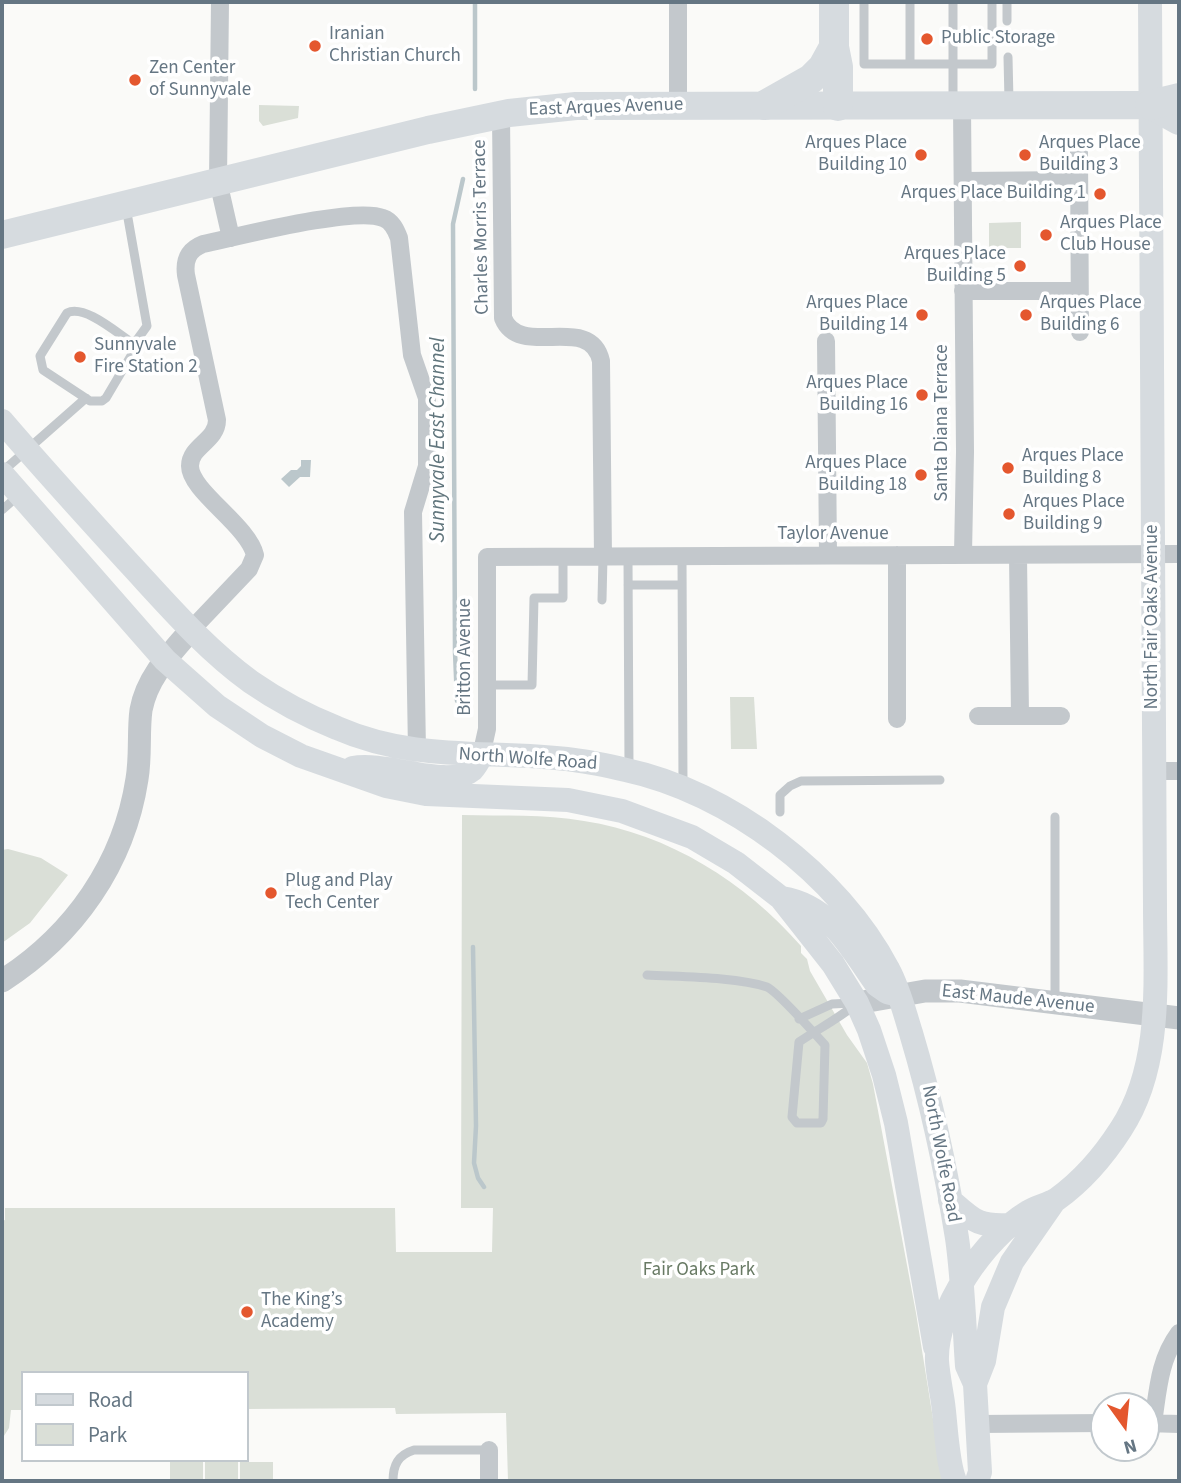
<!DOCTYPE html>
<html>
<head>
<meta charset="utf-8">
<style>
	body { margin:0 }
	#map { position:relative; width:1181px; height:1483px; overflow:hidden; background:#fafaf8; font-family:"Source Sans 3",sans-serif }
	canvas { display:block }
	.frame { position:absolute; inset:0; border:4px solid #657683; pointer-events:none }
	.legend { position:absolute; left:21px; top:1371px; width:228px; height:91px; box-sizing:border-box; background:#fff; border:2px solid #c1c8cd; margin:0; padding:9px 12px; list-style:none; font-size:21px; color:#657683 }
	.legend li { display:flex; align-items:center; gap:14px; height:35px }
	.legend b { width:35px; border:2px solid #c1c8cd }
	.north { position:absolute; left:1090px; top:1392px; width:70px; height:70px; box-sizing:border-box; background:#fff; border:2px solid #c1c8cd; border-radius:50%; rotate:165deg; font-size:19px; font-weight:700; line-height:28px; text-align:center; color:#657683 }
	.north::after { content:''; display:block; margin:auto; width:24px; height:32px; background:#e4572e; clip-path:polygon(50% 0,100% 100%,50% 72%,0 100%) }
</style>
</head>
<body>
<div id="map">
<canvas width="1181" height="1483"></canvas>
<div class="frame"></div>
<ul class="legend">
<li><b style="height:9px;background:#d6dbdf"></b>Road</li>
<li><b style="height:19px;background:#dadfd7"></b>Park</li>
</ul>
<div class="north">N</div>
</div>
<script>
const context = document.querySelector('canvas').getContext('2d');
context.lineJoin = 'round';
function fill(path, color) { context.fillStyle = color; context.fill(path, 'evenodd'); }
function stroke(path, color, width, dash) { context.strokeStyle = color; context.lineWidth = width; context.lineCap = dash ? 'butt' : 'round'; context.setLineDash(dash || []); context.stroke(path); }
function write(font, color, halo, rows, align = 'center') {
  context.font = font + ' "Source Sans 3",sans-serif'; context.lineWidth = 7; context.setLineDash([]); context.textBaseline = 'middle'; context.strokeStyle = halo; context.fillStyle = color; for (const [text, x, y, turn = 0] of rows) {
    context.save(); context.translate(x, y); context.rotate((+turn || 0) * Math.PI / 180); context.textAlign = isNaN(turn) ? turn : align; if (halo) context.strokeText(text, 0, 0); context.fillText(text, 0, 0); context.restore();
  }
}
const green = new Path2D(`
	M259,105L299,106L298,118L263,126L259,121Z
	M1021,222V248H989V223Z
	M730,697H754L757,749H731Z
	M462,815C503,816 544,814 584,821C669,834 745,882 801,946V953L807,959L810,971L847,1035L867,1063L873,1084L916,1313L943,1481H508L506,1413L396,1414L395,1408L247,1409V1373H23V1410H11L9,1428L2,1439V1221L5,1220V1208H395L396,1252H492L493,1208H461Z
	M8,849L41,858L68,875L30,923L2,943V850Z
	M170,1462H203V1481H170Z
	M205,1462H238V1481H205Z
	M240,1462H273V1481H240Z`);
const water = new Path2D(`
	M301,460H311L310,477H300L289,487L281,479L291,470H297L301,466Z`);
const stream = new Path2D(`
	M475,89V2
	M457,701L455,652L453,224L463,179
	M473,947L476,1126L474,1163L478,1178L484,1187`);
const service = new Path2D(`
	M864,2V64H992V2
	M1007,2V21
	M1008,57L1009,101
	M910,64V2
	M953,101V2
	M126,207L147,326L134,344L135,349L106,398L102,401H90L43,370L40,356L67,313C85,304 118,334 134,344
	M3,471L86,398
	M2,510L19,495
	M628,557L629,769
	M682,557L683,786
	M628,585H682
	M602,600L603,557
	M487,685H532L534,598H563V557
	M780,812V795L790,786L801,781L940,780
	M1055,817V1001
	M647,975C680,977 736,977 767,987C776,991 816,1035 825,1045L823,1119L821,1123H797L792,1117L799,1042C818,1029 838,1019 856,1004
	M799,1019L832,1004L852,1003
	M393,1481C393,1465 398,1455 414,1450H489`);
const minor = new Path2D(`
	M220,2L218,181L231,238
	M678,105V2
	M962,106L965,452L963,554
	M501,115L503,318C520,360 590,312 601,361L603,557
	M1079,151L1080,332
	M963,181L1079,180
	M963,291H1079
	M826,341L828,555
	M897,555V719
	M1018,555L1020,716
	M192,629L249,569L255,555C248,525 190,491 190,466C190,446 217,441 217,420L186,275C184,260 188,250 203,244C237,237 355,206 383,218C392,221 396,230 399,238L412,355L427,398V466L413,512L417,751
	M978,716H1061
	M481,756L487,729V557L1179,554
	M1154,771H1179
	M1146,1423L1179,1424
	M1153,1423C1158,1390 1159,1360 1179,1333
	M978,1424L1104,1423
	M489,1450V1481`);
const tertiary = new Path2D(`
	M2,981C74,935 124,864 137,779C141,756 138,732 141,710C147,677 171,653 192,629
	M857,1003L925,991H960L1179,1018`);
const secondary = new Path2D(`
	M2,421C43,469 85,515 127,561C166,603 204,648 251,682C277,700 307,716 337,728C417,763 492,749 574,760C591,762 609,766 626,770C729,792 839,875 888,969C899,989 904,1011 911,1033C931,1100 946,1169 957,1238C963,1280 964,1323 967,1366L975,1384
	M2,474L165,660L217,706L262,736L301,756L386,786L426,794L568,800L622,811L692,837L736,863L781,898L833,964L857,1003L869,1030L884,1075L896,1123L935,1347
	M353,768C385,761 449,790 472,770C476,766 479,760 481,756
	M782,898C831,906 851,949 877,985L887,992L899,995
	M950,1200C974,1221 978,1227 1011,1225
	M955,1481C947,1463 946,1424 943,1403C941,1389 938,1375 937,1361C935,1309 985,1238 1028,1212C1037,1206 1048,1205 1057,1199C1082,1181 1105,1154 1121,1129C1163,1065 1155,979 1155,906L1150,2
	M977,1481L980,1472L975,1384L984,1361L993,1307L1012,1262L1055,1200`);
const primary = new Path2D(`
	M2,235L428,130L509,113L576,106L1150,105L1179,121`);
const trunk = new Path2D(`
	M834,2V47L838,67V106
	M765,105L811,79L823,67L834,47
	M1150,105L1179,98`);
const markers = [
	[927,39,7,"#e4572e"],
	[315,46,7,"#e4572e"],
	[135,80,7,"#e4572e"],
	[921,155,7,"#e4572e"],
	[1025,155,7,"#e4572e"],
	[1100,194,7,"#e4572e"],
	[1046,235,7,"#e4572e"],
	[1020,266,7,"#e4572e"],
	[922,315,7,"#e4572e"],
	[1026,315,7,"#e4572e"],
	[80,357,7,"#e4572e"],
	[922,395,7,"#e4572e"],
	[1008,468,7,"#e4572e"],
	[921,475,7,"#e4572e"],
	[1009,514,7,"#e4572e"],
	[271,893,7,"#e4572e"],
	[247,1312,7,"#e4572e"]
];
const poiNames = [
	["Iranian",329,35],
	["Christian Church",329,57],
	["Public Storage",941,39],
	["Zen Center",149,69],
	["of Sunnyvale",149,91],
	["Arques Place",907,144,"right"],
	["Building 10",907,166,"right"],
	["Arques Place",1039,144],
	["Building 3",1039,166],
	["Arques Place Building 1",1086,194,"right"],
	["Arques Place",1060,224],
	["Club House",1060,246],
	["Arques Place",1006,255,"right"],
	["Building 5",1006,277,"right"],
	["Arques Place",908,304,"right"],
	["Building 14",908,326,"right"],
	["Arques Place",1040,304],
	["Building 6",1040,326],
	["Sunnyvale",94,346],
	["Fire Station 2",94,368],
	["Arques Place",908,384,"right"],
	["Building 16",908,406,"right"],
	["Arques Place",1022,457],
	["Building 8",1022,479],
	["Arques Place",907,464,"right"],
	["Building 18",907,486,"right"],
	["Arques Place",1023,503],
	["Building 9",1023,525],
	["Plug and Play",285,882],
	["Tech Center",285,904],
	["The King’s",261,1301],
	["Academy",261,1323]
];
const streetNames = [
	["East Arques Avenue",606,108,-2],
	["Charles Morris Terrace",482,227,-91],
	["Santa Diana Terrace",943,423,-90],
	["Taylor Avenue",833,535],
	["North Fair Oaks Avenue",1153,617,-90],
	["Britton Avenue",466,657,-90],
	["North Wolfe Road",528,760,4],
	["East Maude Avenue",1018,1000,6],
	["North Wolfe Road",940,1154,79]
];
const parkNames = [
	["Fair Oaks Park",699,1271]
];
const waterNames = [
	["Sunnyvale East Channel",439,440,-90]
];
fill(green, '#dadfd7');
fill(water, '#bbc7cb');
stroke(stream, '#bbc7cb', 4.5);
stroke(service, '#c3c8cc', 9);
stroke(minor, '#c3c8cc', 18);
stroke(tertiary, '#c3c8cc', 23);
stroke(secondary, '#d6dbdf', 24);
stroke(primary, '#d6dbdf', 28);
stroke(trunk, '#d6dbdf', 30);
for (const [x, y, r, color] of markers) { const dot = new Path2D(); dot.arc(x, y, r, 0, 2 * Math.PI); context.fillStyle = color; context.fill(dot); stroke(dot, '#fff', 2.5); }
write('19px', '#657683', '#fff', poiNames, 'left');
write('19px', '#657683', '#fff', streetNames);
write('19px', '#687a64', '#fff', parkNames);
write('italic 21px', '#60757c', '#fff', waterNames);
</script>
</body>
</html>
